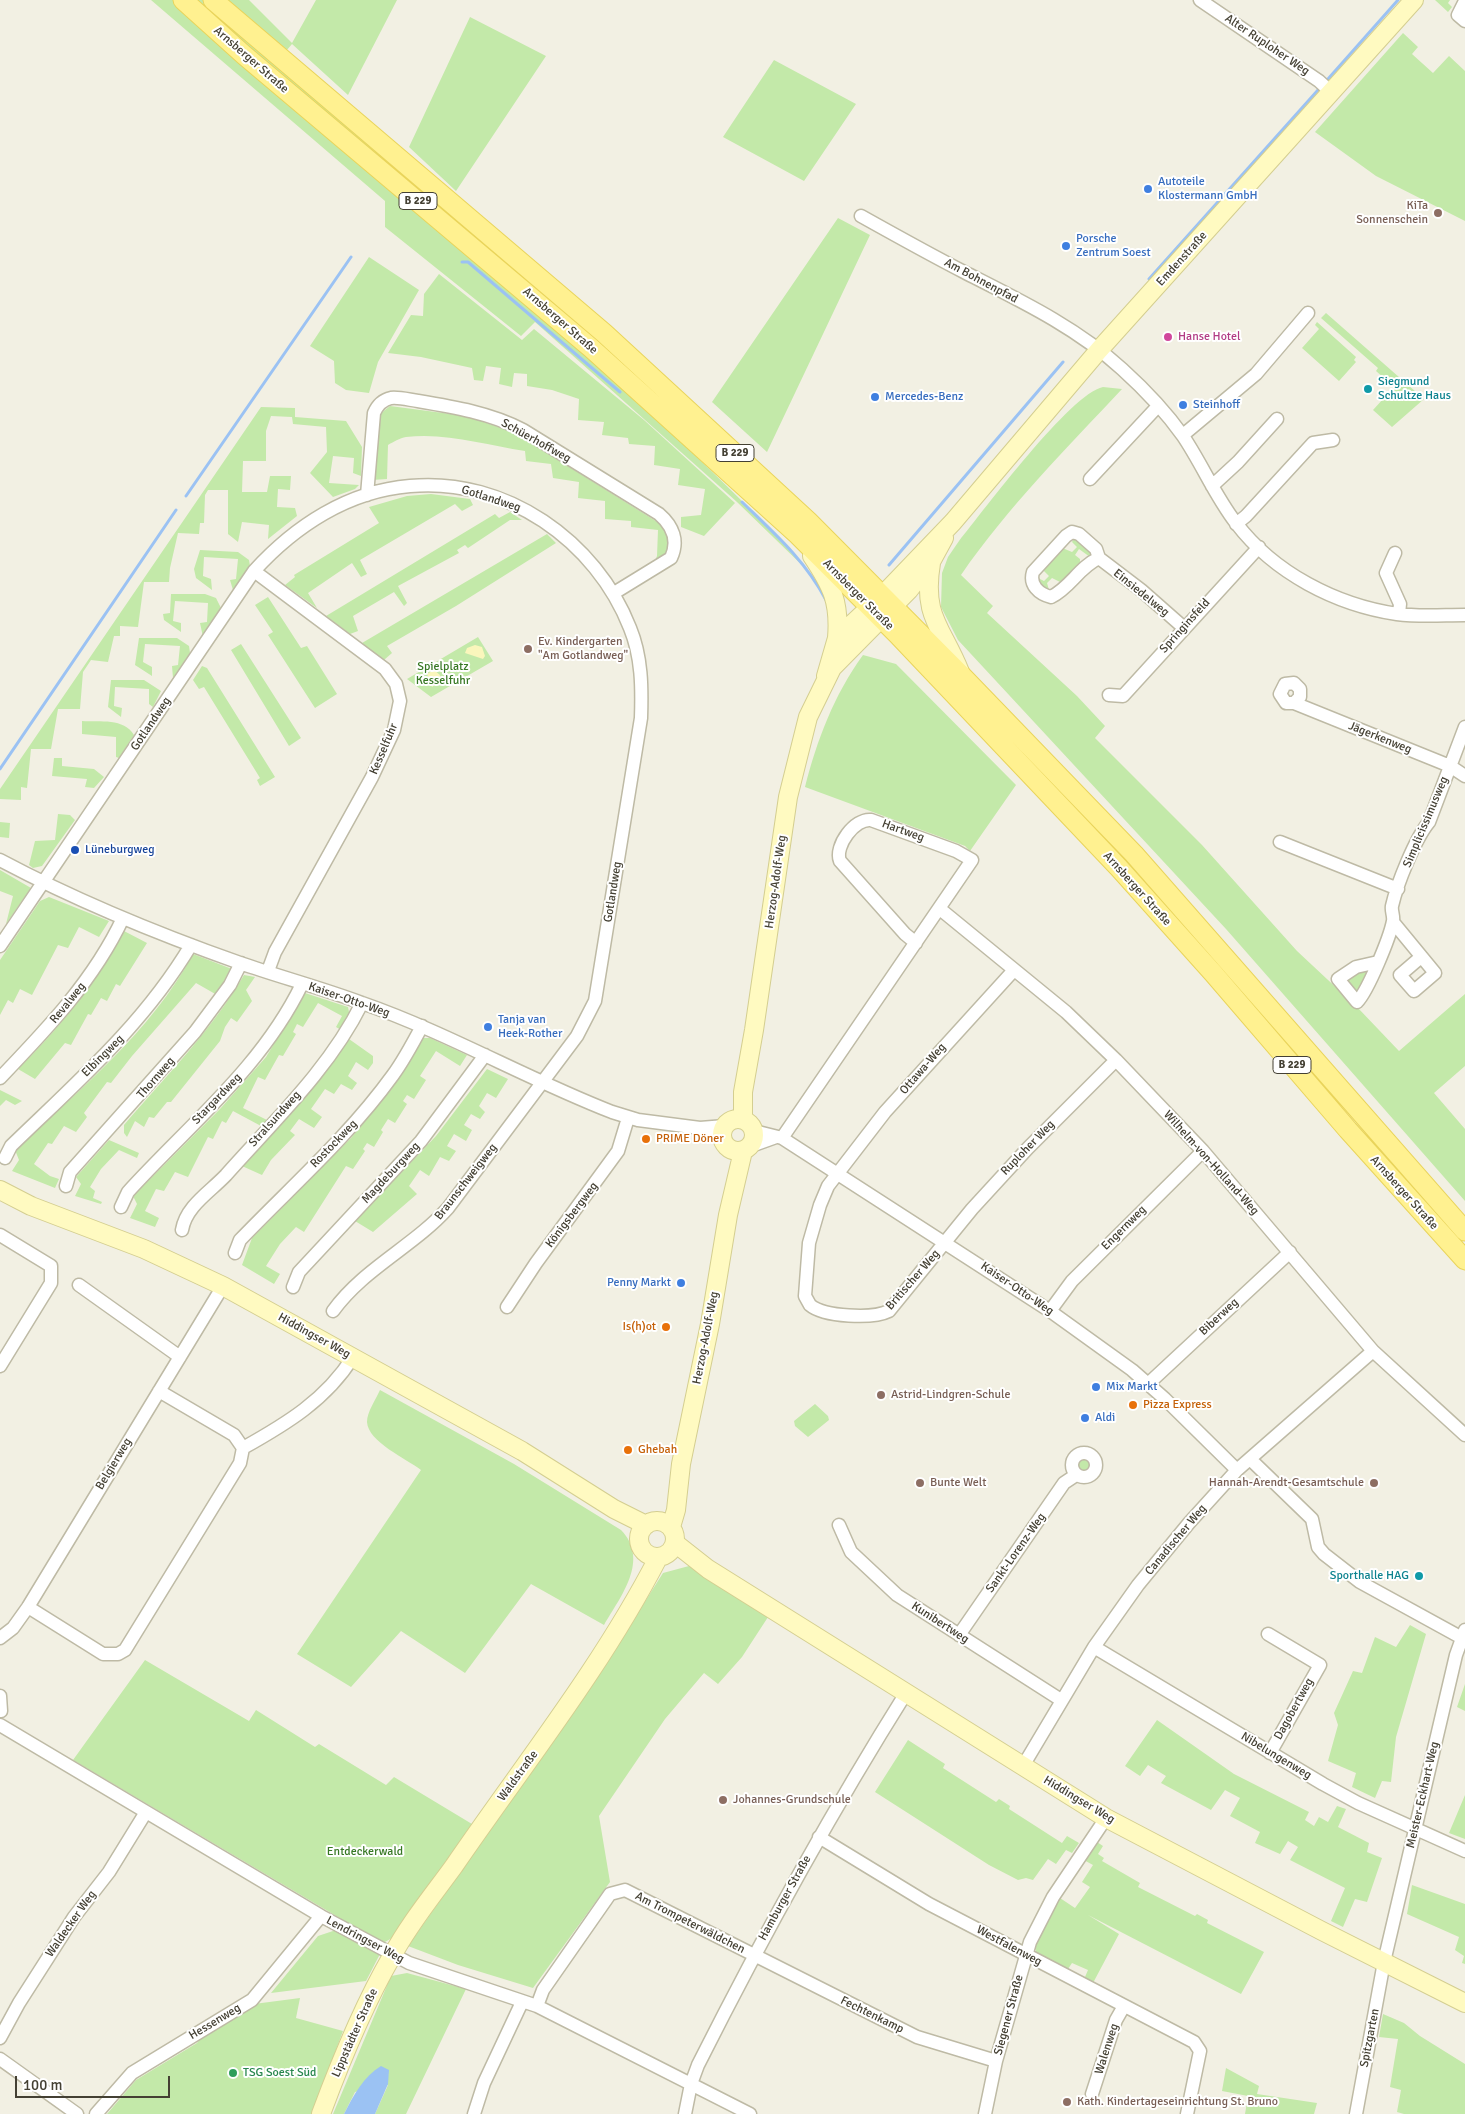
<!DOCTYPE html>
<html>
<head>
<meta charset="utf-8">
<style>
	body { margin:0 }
	#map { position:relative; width:1465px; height:2114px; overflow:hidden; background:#f2f0e3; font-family:Signika,sans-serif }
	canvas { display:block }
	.scale { position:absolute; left:15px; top:2076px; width:155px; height:22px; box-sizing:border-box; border:2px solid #444033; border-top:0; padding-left:6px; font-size:15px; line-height:18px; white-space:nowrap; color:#444033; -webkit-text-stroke:4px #fff; paint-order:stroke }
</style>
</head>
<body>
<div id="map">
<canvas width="1465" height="2114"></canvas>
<div class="scale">100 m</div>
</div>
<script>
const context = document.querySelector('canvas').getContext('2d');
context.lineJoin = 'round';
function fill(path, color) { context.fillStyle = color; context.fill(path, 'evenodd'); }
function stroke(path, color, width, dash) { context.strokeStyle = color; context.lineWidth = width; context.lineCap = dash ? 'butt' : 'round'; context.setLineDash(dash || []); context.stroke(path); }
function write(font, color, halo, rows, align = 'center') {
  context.font = font + ' Signika,sans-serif'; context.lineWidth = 4; context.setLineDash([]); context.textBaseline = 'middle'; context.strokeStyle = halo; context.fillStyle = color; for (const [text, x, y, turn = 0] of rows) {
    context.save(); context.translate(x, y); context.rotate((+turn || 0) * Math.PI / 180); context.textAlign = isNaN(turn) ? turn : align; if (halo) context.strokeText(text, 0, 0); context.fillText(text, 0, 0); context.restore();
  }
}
const green = new Path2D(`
	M151,0H249L292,43L316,0H397L348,95L292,44L276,63L525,271L681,413L523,301C621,387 720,472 806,569L737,502L535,322L521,336L385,227V201Z
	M1435,0H1450L1448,3L1452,7L1448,12Z
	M470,17L546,56L456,191L409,147Z
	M1403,33L1418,47L1412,54L1433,73L1449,56L1465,71V221L1376,176L1315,132Z
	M774,60L856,104L804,181L723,137Z
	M838,218L870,235L767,452L712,402Z
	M369,257L419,290L378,362L369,393L346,390L335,383L334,361L310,346Z
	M439,274L522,340L534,329L644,420L735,503L704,536L681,527V517L701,515L705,489L678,485L680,469L654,465L655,446L629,444L628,438L602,435L604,422L578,420L579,399L552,390L527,386V374L514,373L512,387L499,384L501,368L486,366L483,381L474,380L472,368L421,357L388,353L411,315L423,316L424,294Z
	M1326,313L1424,399L1392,427L1373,410L1394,387L1376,371L1378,368L1321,318Z
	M1317,322L1356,357L1354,360L1356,362L1339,381L1302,348L1319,329L1315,325Z
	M1103,387L1122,389C1066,449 1008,507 961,575L993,606L987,613L1077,696L1105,726L1095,738L1202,845L1297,951L1358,1008L1399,1051L1465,994V1066L1434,1093L1465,1129V1201L1226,929L958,640L941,607L942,573L948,557L959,541C984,510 1071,393 1103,387Z
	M390,406L466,416L513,432L659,523L670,536L666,556L654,563L657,556L658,530L631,527V521L605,519V501L578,498L579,482L553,478L551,464L526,461L525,451C486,445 445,432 406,437C400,438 393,442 388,445L387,479L372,480L380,414Z
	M261,407L295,408V417L346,421L362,447L361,476L353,473L354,458L333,456L329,483L359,485L355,489L333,497L310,473L327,452L326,427L293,424L292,417L271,416L266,431V461H243L242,492H267L270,476H291L290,490L278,489L277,507L295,508L297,516L268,539L269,525L242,522L238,542L228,534V490H208L205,495L204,523H200L199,534L178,533L170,568L169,582H144L138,627L120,626V636H114L108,662L91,660L83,672L80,709H58L51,749H31L27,788L21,787V800L0,799V789Z
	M431,494L470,499L473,505L462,511L455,504L360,560L367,574L361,577L352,563L308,593L317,608L285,585L295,577L294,575L379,523L369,507L407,496Z
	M510,512L522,520H510L468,548L465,545L457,550L459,553L398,586L407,603L404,606L394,592L353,616L358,631L350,634L326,616L495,514L499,518Z
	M547,534L556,543L456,606L387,646L392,653L384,660L362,643Z
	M1074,538L1093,553L1090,557L1079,549L1075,555L1080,559V564L1062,583L1052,578L1047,583L1049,590L1040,587L1038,578L1044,581L1049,576L1042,569L1060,547L1072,552L1077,547L1072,542Z
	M200,550L238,552L249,560L250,566L233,590L230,580L236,579L238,559L204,557L203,576L211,579L212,590L196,578L194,569Z
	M171,594H205L216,598L221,608L203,637L200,623L207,622L208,603L175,601L173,621L181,623V632L164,620L163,614L170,613Z
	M268,597L301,648L307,646L337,694L315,708L268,635L273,632L255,605Z
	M478,637L493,661L431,697L407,679Z
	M139,638H177L189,646L190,653L173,678L172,666L178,665L180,646L145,644L143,662L152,667V676L135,665Z
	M241,644L301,738L289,746L231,650Z
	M863,655L896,664L1016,785L970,851L965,846L805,787C817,740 834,695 863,655Z
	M202,666L207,668L275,777L260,786L257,780L260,778L204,687L199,689L193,680Z
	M111,680H144L161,691L153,707L149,704V689L115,687L114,706L122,708L121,717L108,707Z
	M82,721C100,722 124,718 134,735L119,758L116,757V737L82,734Z
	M54,758H62V766L94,769L104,777L94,788L85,787L87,779L52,776Z
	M58,814L70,815L75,820L42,866L33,868L29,865L35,841L55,840Z
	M0,822L10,823L9,838L0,837Z
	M0,870L31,888L6,924L13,896L0,891Z
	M49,897L109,921L99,937L79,927L68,948L58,945L32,995L20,989L13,1003L8,1000L0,1015V960L40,901Z
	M124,931L147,943L120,986L116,984L107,1001L101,998L91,1015L88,1014L71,1045L65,1043L35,1079L18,1069C60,1027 96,984 124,931Z
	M193,954L232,969L217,995L196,983L132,1056L111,1083L107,1082L84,1113L87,1117L76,1132L64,1126L52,1144L48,1143L34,1164L50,1176L59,1179L55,1188L12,1171L19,1160L15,1150C79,1090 151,1032 193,954Z
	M1370,970L1358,992L1345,981L1358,971Z
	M244,975L255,977L246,990L252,1001L237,1022L231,1018L225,1027L220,1041L171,1102H167L154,1118L149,1117L144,1127L135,1121L127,1137L124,1133V1125C166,1076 211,1031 244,975Z
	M305,993L348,1007L350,1017L341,1030L336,1027L342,1016L318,1003L303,1027L297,1024L293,1032L296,1034L283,1056L279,1055L265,1080L258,1077L243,1108L267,1120L261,1126L233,1111L226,1123L222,1121L213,1139L208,1137L188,1177L175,1172L164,1191L156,1189L145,1211L159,1218L155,1227L130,1218L137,1204L133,1196L220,1109L266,1057Z
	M421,1038H430L467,1055L460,1066L436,1051L420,1076L426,1080L414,1099L407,1095L403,1101L407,1104L395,1123L388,1119L381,1130L383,1132L374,1147L367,1143L363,1149L365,1151L353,1169L346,1166L304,1232L296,1227L280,1244L266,1266L280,1274L274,1284L242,1265L252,1238L351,1138L390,1091L409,1062Z
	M349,1039L373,1056V1063L368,1070L356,1062L348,1076L357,1083L352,1090L341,1084L334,1094L325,1089L311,1109L322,1117L314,1128L299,1119L290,1131L295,1135L271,1160L262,1175L242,1166C280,1126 319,1086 349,1039Z
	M487,1069L508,1079L496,1098L487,1093L479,1106L485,1112L480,1119L471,1114L464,1125L472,1130L466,1141L454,1134L447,1146L456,1151L449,1161L440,1157L429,1176L420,1170L409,1186L417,1194L373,1232L355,1221L436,1136Z
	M0,1090L22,1101L15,1105L6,1100L0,1106Z
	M109,1140L139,1153L137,1158L119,1150L101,1169L90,1187L95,1191L93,1198L102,1202L101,1204L75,1196L81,1184L76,1177Z
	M380,1390L514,1464L621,1530C650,1560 621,1596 604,1625L531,1584L465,1673L401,1631L351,1687L297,1654L421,1470C407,1459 368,1442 367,1422C367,1412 376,1399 380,1390Z
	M815,1404L828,1416L829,1420L808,1437L795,1426L794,1421Z
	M1076 1465a8 8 0 1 1 16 0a8 8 0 1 1-16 0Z
	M689,1566L770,1614L742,1657L718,1684L704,1673L665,1719L599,1816L610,1882L533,1988L458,1965L408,1946L596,1679L663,1573Z
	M1410,1625L1426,1634L1396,1737L1391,1782L1382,1781L1375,1798L1352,1787L1356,1773L1328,1761L1338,1725L1334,1713L1353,1671L1362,1673L1375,1637L1396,1647Z
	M145,1660L249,1721L256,1710L315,1747L319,1744L386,1785L394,1777L472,1824L392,1938L385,1942L375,1939L73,1760Z
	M1465,1684V1711L1457,1707Z
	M1157,1720L1234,1774L1309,1812L1305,1820L1314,1826L1319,1817L1328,1822L1337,1806L1346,1809L1338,1827L1369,1843L1367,1852L1382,1858L1367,1902L1355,1899L1343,1927L1331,1921L1345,1888L1290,1860L1298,1847L1288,1841L1280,1854L1255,1843L1260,1832L1230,1816L1240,1798L1225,1790L1211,1810L1161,1783L1166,1776L1148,1765L1140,1776L1125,1766Z
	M908,1740L945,1764L943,1768L996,1802L999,1799L1010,1806L1009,1809L1062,1843L1067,1836L1079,1843L1072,1853L1066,1850L1056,1864L1048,1859L1033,1880L1026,1878L1018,1880L989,1865L875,1792Z
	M1465,1795V1839L1449,1833Z
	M1094,1840L1103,1846L1098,1854L1104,1858L1102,1861L1140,1883L1138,1887L1195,1916L1197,1914L1208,1920L1207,1923L1264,1952L1241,1994L1088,1915L1119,1934L1093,1983L1085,1977L1088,1970L1072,1963L1068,1969L1036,1952L1035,1947L1060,1898L1075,1908L1090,1887L1082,1882L1093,1865L1082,1859Z
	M1412,1885L1465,1904V1964L1462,1963L1464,1956L1455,1950L1459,1937L1407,1914Z
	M339,1929L380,1954L366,1981L271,1993L318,1936Z
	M407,1973L466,1989L406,2114H375L388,2085L355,2092L344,2114H333L391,1976Z
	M300,1998L296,2018L343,2031L312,2114H107L136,2080L197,2043L203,2035L254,2004Z
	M1383,2014L1404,2023L1420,2036L1465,2064V2114H1404L1397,2112L1401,2090L1390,2087L1398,2039L1379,2037Z
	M1226,2068L1259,2086L1257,2094L1317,2103L1314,2114H1245L1248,2096L1222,2091Z`);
const sand = new Path2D(`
	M475,645L482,647L485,656L483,659L465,653L467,648Z
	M434,670L440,675L439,681L432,687L427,674Z`);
const water = new Path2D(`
	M381,2066L389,2070L388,2084L375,2114H344C353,2096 364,2076 381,2066Z`);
const stream = new Path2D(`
	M1328,79L1398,0
	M462,262H468L620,392
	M1149,279L1318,90
	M186,496L351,257
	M742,502C774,533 805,560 826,600
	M889,565L1063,362
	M0,769L176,510`);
const street = new Path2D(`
	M1200,0L1319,81L1332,93
	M1465,1L1458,15L1465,21
	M861,216C895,235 929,254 964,272C1019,300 1076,327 1122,369C1143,388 1166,412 1183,436C1202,464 1215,496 1236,523C1274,573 1336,605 1397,614C1419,617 1443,615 1465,615
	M1183,435L1256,374L1308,313
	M1090,479L1158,406
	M1212,486L1238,462L1277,419
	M367,495L374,413C377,406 382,400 391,398C399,397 410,400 418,401C454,407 490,413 523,430L659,514C673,526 679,541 671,558L614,593
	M1236,524L1246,516L1313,443L1333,440
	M1395,553L1386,573L1400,604L1399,614
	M1099,558C1079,567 1070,588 1051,597C1039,594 1029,585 1033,572L1066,536L1072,532L1079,534L1096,549L1099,558L1141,590L1183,627
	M254,571L385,669L396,684L400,701L394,730L372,777L275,952L268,971
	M1109,695L1123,696L1259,547
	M1294,703L1300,697V689L1294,683L1285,684L1280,694L1286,703H1294L1450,766L1465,776
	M1280,842L1398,889
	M0,860C77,901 158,934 240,963C280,977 322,988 362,1003C448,1033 527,1079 612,1112L638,1120L700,1128L725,1126
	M940,909L1066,1012L1116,1060L1203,1151L1373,1351L1465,1435
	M1393,922L1435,973L1414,991L1400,975L1421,957
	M0,946L254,571C295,526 348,491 410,486C506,477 596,541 630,628C642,657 642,688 641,718L595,1001L577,1036L448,1208C414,1246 363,1269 333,1311
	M1378,962L1356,967L1338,979L1357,1002C1368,991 1390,937 1393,921C1394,916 1391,911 1392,906C1397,884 1415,839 1429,822L1465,727
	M1014,970L885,1112L828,1186L820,1205L809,1243L805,1296L810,1305C824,1317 873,1319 889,1311L972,1209L1028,1148L1116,1060
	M0,1078C47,1029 94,980 123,918
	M700,1128L722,1139
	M754,1131L782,1138L1050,1311L1132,1370L1165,1399L1237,1470
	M782,1138L972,860L956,851L871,820C855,818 834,846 840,861L905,934L916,943
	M751,1146L776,1137
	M5,1158L11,1146C76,1083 144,1024 191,945
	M66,1186L70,1172L195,1032L230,985L241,963
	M121,1207L128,1192C189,1125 262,1067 302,984
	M182,1230C186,1206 210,1192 226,1175C274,1121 330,1068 362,1003
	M0,1235L51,1266V1283L0,1366
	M235,1253L240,1240C292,1186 349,1136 393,1075C404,1060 413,1043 422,1026
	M79,1285L180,1357
	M293,1287L299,1272L421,1141L485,1055
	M507,1307L536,1263L618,1151L628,1118
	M1050,1311L1072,1281L1203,1151
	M1148,1384L1290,1252
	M243,1448C286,1424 326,1400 353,1357
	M1072 1465a12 12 0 1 1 24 0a12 12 0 1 1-24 0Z
	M1250,1459L1312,1519L1318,1547L1324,1554L1360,1582L1462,1638
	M839,1525L851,1552L897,1595L1061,1700
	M28,1607L103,1654H118L125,1650L240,1463L243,1448L234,1435L159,1391
	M1268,1634L1320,1665L1270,1753
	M959,1635L1064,1483L1076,1475
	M0,1638L13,1628L28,1607L223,1286
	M1094,1647L1323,1784L1358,1803L1465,1851
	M0,1696L1,1711
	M0,1725L321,1916L409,1963L537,2006L750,2114
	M1023,1766L1094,1647L1138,1585L1189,1523L1237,1470L1373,1351
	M819,1837L929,1904L1194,2042L1200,2051L1187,2114
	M537,2006L543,1990L610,1894L625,1890L917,2037L996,2061
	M0,2038L19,2003L74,1917L109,1872L146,1812
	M0,2059L77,2114
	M1092,2094L1116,2020L1124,2006
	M96,2114L132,2073L252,2000L321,1916
	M474,2114L484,2083L522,2002
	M685,2114L691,2084L698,2065C762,1938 830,1814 906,1693
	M985,2114L996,2061L1030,1942L1053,1897L1106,1818
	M1356,2114L1384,1962L1456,1655L1465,1630`);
const secondary = new Path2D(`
	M812,556C832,586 840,602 837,638
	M931,563C922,617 942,627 960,672
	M826,676L837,638L882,596L953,522L1099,350L1414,0
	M722 1135a16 16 0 1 1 32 0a16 16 0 1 1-32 0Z
	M743,1119V1092L754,1030L788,797L808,717L832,668L909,590L932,560L944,538
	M0,1190L31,1206L144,1249L223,1286L522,1451L614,1509L646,1525
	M639 1539a18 18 0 1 1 36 0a18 18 0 1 1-36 0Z
	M671,1527L676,1510L681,1464L710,1324L728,1215L743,1151
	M675,1543L708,1569L1106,1818L1322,1931L1465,2003
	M321,2114C341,2060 363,2006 392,1956C409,1924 433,1895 454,1866C524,1764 601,1668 658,1558`);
const primary = new Path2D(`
	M183,0L244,55L591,348L798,535L897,634L1119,868L1213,973L1348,1130L1465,1260
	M213,0L604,333L808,521L961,675L1134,854L1465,1231`);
const markers = [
	[1148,189,5,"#3f7fe0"],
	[1438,213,5,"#8d6e63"],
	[1066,246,5,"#3f7fe0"],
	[1168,337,5,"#d1479c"],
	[1368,389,5,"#0f9aa8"],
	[875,397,5,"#3f7fe0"],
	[1183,405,5,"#3f7fe0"],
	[528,649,5,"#8d6e63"],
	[75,850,5,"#1a4fb4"],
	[488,1027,5,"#3f7fe0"],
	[646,1139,5,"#e8710a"],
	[681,1283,5,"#3f7fe0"],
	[666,1327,5,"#e8710a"],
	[1096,1387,5,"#3f7fe0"],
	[881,1395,5,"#8d6e63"],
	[1133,1405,5,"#e8710a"],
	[1085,1418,5,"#3f7fe0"],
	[628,1450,5,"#e8710a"],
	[920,1483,5,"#8d6e63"],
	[1374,1483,5,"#8d6e63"],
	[1419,1576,5,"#0f9aa8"],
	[723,1800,5,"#8d6e63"],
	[233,2073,5,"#2e9e5b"],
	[1067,2102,5,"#8d6e63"]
];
const shields = [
	[418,201,38],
	[735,453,38],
	[1292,1065,38]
];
const shieldNames = [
	["B 229",418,201],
	["B 229",735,453],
	["B 229",1292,1065]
];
const streetNames = [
	["Alter Ruploher Weg",1267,45,34],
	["Arnsberger Straße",251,60,41],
	["Emdenstraße",1182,259,-48],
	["Am Bohnenpfad",981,281,28],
	["Arnsberger Straße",560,321,41],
	["Schüerhoffweg",536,441,29],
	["Gotlandweg",491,499,18],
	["Einsiedelweg",1141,593,39],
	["Arnsberger Straße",858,595,45],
	["Springinsfeld",1185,626,-48],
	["Gotlandweg",151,724,-56],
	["Jägerkenweg",1380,738,22],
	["Kesselfuhr",384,749,-67],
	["Simplicissimusweg",1426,822,-67],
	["Hartweg",903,831,20],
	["Herzog-Adolf-Weg",776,882,-82],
	["Arnsberger Straße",1137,889,48],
	["Gotlandweg",613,892,-81],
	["Kaiser-Otto-Weg",349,1000,19],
	["Revalweg",68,1003,-51],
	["Elbingweg",103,1056,-45],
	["Ottawa-Weg",923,1069,-49],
	["Thornweg",156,1078,-49],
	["Stargardweg",217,1099,-46],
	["Stralsundweg",275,1119,-48],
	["Rostockweg",334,1144,-46],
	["Ruploher Weg",1028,1148,-46],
	["Wilhelm-von-Holland-Weg",1211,1163,48],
	["Magdeburgweg",391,1173,-47],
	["Braunschweigweg",466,1182,-52],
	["Arnsberger Straße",1404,1193,48],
	["Königsbergweg",572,1215,-53],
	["Engernweg",1124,1228,-45],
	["Britischer Weg",913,1280,-49],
	["Kaiser-Otto-Weg",1017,1289,34],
	["Biberweg",1219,1317,-43],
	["Hiddingser Weg",314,1336,29],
	["Herzog-Adolf-Weg",706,1338,-79],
	["Belgierweg",114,1464,-59],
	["Canadischer Weg",1176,1540,-50],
	["Sankt-Lorenz-Weg",1016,1553,-55],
	["Kunibertweg",940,1623,33],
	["Dagobertweg",1294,1709,-61],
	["Nibelungenweg",1276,1756,31],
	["Waldstraße",518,1776,-54],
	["Meister-Eckhart-Weg",1423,1795,-77],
	["Hiddingser Weg",1079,1800,31],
	["Hamburger Straße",785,1898,-61],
	["Am Trompeterwäldchen",690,1923,27],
	["Waldecker Weg",71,1924,-55],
	["Lendringser Weg",365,1940,28],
	["Westfalenweg",1009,1946,28],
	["Fechtenkamp",872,2015,26],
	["Siegener Straße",1009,2015,-75],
	["Hessenweg",215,2022,-31],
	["Lippstädter Straße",355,2033,-66],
	["Spitzgarten",1370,2038,-79],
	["Walenweg",1107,2049,-72]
];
const shopNames = [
	["Autoteile",1158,182],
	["Klostermann GmbH",1158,196],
	["Porsche",1076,239],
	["Zentrum Soest",1076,253],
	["Mercedes-Benz",885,397],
	["Steinhoff",1193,405],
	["Tanja van",498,1020],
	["Heek-Rother",498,1034],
	["Penny Markt",671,1283,"right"],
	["Mix Markt",1106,1387],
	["Aldi",1095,1418]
];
const educationNames = [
	["KiTa",1428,206,"right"],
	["Sonnenschein",1428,220,"right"],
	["Ev. Kindergarten",538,642],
	["\"Am Gotlandweg\"",538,656],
	["Astrid-Lindgren-Schule",891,1395],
	["Bunte Welt",930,1483],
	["Hannah-Arendt-Gesamtschule",1364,1483,"right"],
	["Johannes-Grundschule",733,1800],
	["Kath. Kindertageseinrichtung St. Bruno",1077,2102]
];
const hotelNames = [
	["Hanse Hotel",1178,337]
];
const cultureNames = [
	["Siegmund",1378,382],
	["Schultze Haus",1378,396],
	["Sporthalle HAG",1409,1576,"right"]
];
const parkNames = [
	["Spielplatz",443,667],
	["Kesselfuhr",443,681],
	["Entdeckerwald",365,1852]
];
const transitNames = [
	["Lüneburgweg",85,850]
];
const foodNames = [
	["PRIME Döner",656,1139],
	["Is(h)ot",656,1327,"right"],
	["Pizza Express",1143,1405],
	["Ghebah",638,1450]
];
const leisureNames = [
	["TSG Soest Süd",243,2073]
];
fill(green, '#c3e9a9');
fill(sand, '#faf6bc');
fill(water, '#9bc2f3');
stroke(stream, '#9bc2f3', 3);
stroke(street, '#bebaa5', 15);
stroke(secondary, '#d4ce90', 20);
stroke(primary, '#e9d45b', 21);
stroke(street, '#fff', 12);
stroke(secondary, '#fffac1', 18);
stroke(primary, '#fff190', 19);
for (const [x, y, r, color] of markers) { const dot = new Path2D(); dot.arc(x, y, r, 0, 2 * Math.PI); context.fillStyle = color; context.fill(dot); stroke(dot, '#fff', 2); }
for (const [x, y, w] of shields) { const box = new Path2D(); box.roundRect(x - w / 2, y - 8.5, w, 17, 4); context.fillStyle = '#fff'; context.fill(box); stroke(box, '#444033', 1); }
write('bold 11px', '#444033', null, shieldNames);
write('12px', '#444033', '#fff', streetNames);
write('12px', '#366cbe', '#fff', shopNames, 'left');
write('12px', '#785e54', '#fff', educationNames, 'left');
write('12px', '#b23c85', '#fff', hotelNames, 'left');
write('12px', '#0d838f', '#fff', cultureNames, 'left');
write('12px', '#377824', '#fff', parkNames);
write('12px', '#164399', '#fff', transitNames, 'left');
write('12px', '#c56008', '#fff', foodNames, 'left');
write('12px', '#27864d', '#fff', leisureNames, 'left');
</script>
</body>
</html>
